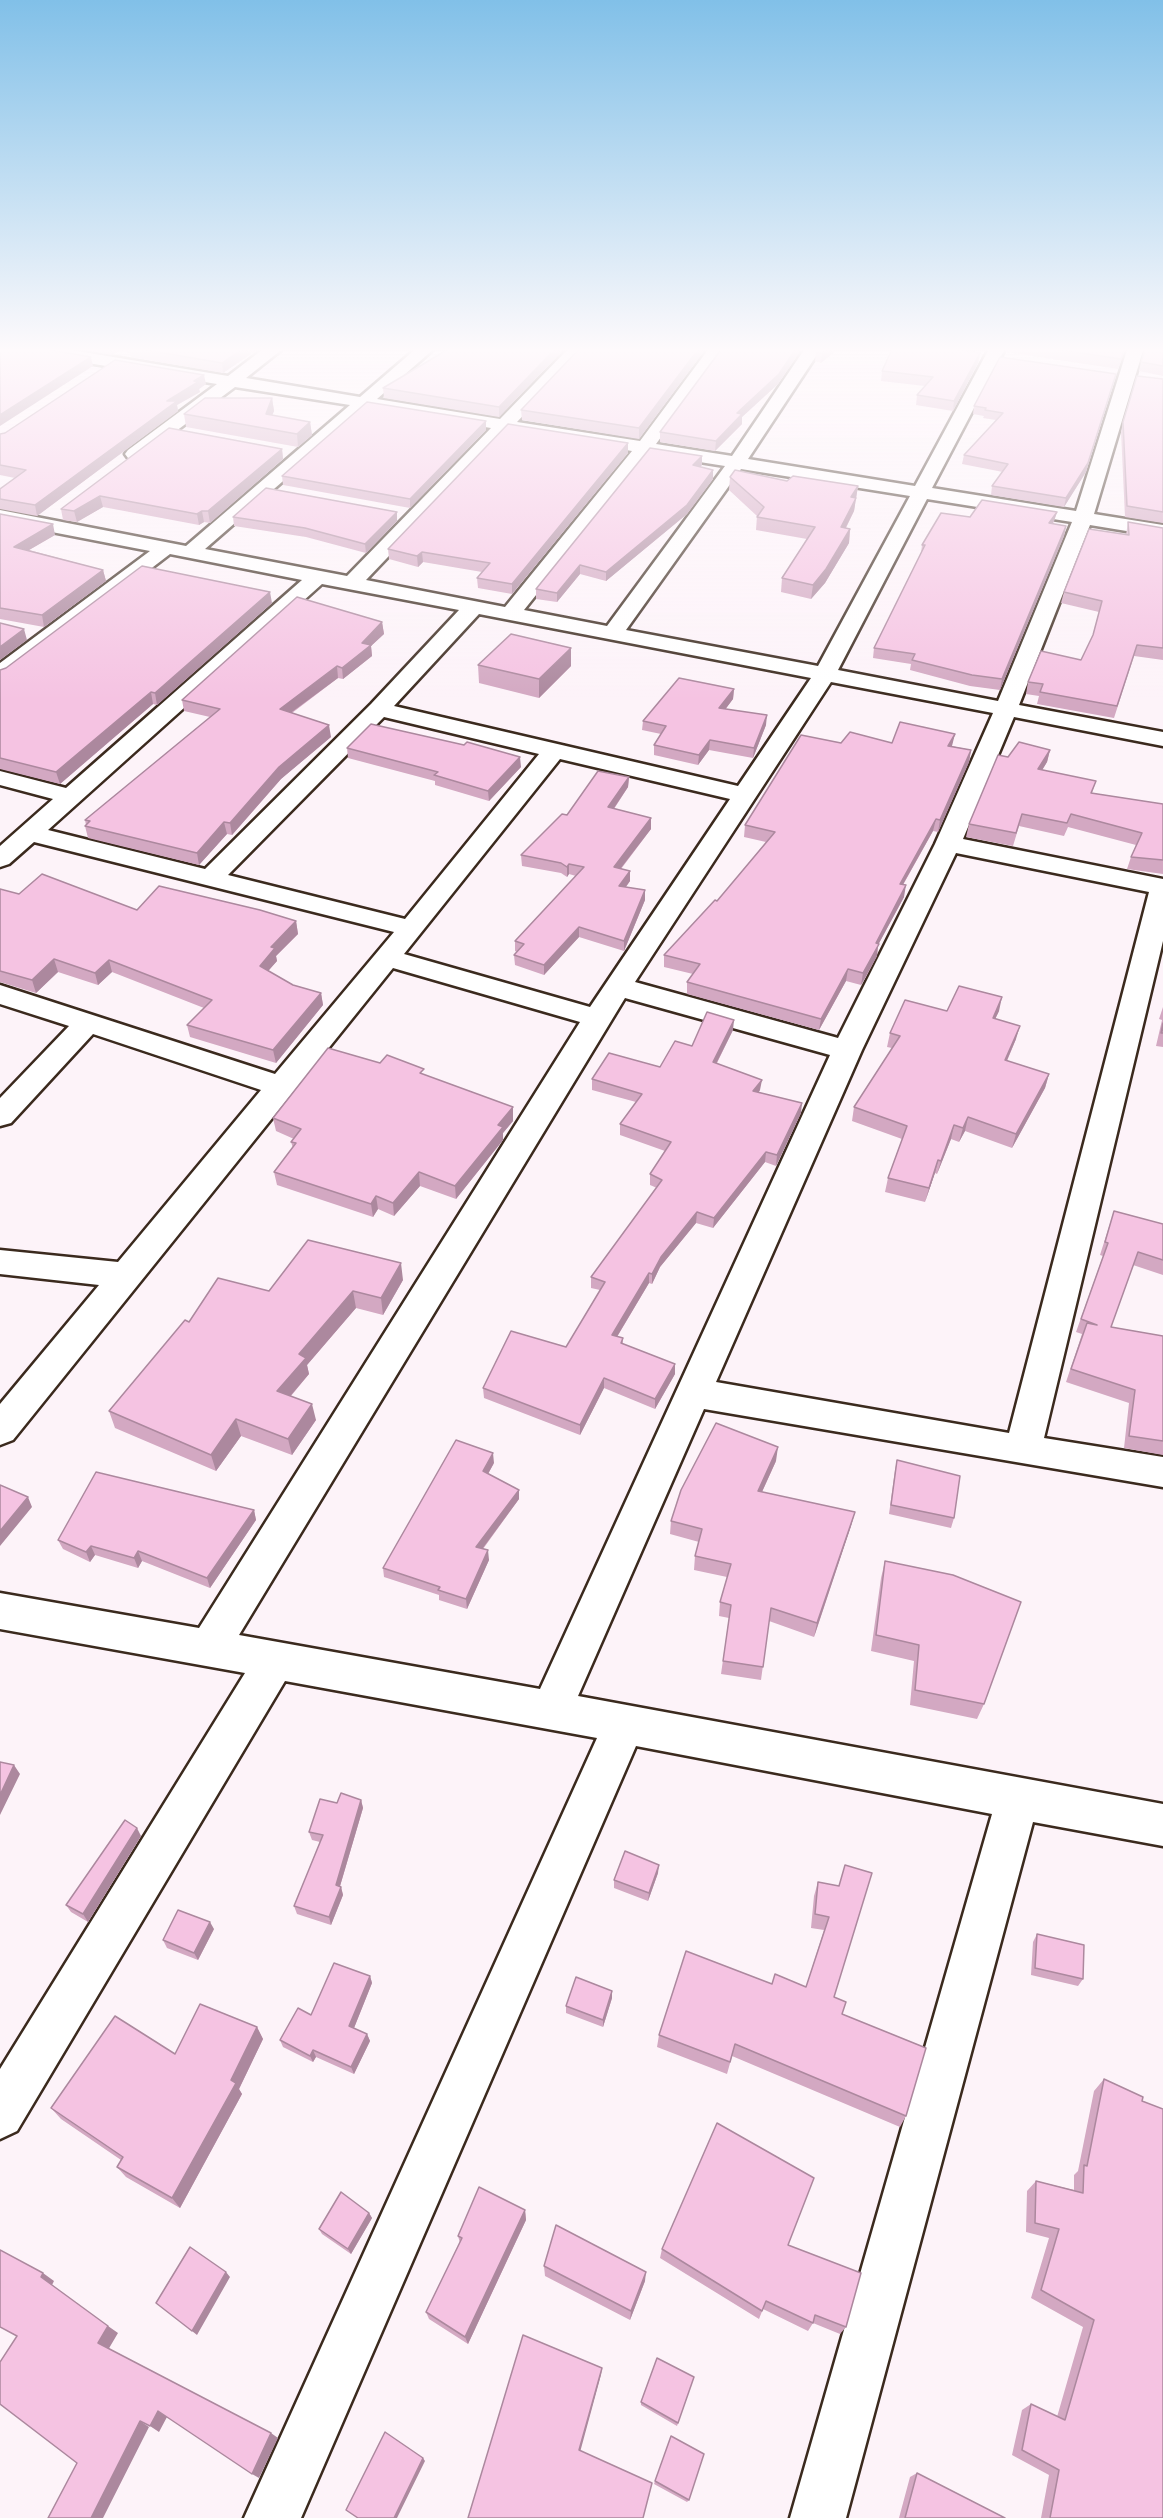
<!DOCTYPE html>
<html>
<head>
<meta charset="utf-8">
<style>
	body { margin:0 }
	canvas { display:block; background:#fdf3f9 }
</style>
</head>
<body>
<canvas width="1163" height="2518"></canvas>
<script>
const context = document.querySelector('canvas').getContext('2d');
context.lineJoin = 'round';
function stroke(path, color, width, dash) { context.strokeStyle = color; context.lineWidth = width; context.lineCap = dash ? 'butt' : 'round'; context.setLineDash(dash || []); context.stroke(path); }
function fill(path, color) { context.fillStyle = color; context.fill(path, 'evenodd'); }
const minor = new Path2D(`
	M12,347H53L228,376L266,347H285L246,378L360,397L418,347H436L377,399L500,419L570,347H587L517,422L640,441L710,347H727L656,444L732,456L806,347H822L748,459L915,486L990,347H1006L932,488L1076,511L1128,347H1144L1094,514L1163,525V537L1090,525L1019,705L1163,732V746L1014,717L963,839L1163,879V941L1044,1438L1163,1457V1487L704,1409L578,1696L1163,1804V1846L1033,1822L846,2518H790L992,1814L636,1746L301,2518H244L597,1738L285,1681L17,2131L0,2139V2069L245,1673L0,1629V1593L199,1628L580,1022L393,968L13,1440L0,1445V1404L99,1285L0,1274V1250L118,1262L261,1090L93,1034L11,1123L0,1126V1098L69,1026L0,1004V985L275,1074L394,932L34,842L9,864L0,867V846L53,799L0,785V771L66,788L302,580L170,554L8,678L0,680V663L150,551L0,522V510L186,546L350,405L235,387L140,458H128L125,454L128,450L217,384L20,352ZM367,408L491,428L347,576L205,549ZM508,431L632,451L505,607L366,580ZM649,454L725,466L607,626L524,610ZM741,469L910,496L818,666L626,630ZM927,499L1072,522L998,701L838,670ZM322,584L459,610L371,704L205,869L48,830ZM479,614L510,620L811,678L738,786L394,706ZM831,682L993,713L935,844L838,1038L635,982ZM384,717L539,754L405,919L228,875ZM560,759L730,799L590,1007L404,954ZM956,853L1149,892L1009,1433L716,1382L862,1050ZM625,998L830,1055L540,1689L239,1635Z`);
const wall = new Path2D(`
	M69,347H261L223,373L131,357L129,353L122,350L111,355Z
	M452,347H566L499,417L384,398L383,388Z
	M707,347L639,439L522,420L521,410Z
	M723,347H803L778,384L742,417V424L715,451L660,442V432Z
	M818,347H840L821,363L815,361L816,352Z
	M972,347H988L986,350Z
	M1006,347H1126L1118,369L1006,352Z
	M1163,347V376L1139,371L1141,362Z
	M980,353L978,363L953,411L916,405L917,395L925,386L881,381L882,371Z
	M1163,379V523L1125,517L1121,432L1123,422Z
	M1114,382L1086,472L1064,507L991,495L992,486L1003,472L962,464L964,455L996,420L983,418L984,416L973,414L974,406Z
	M206,384L199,389L200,392L177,405L178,411L37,516L0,509V489L15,478L0,475V434Z
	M272,398L274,411L272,415L310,422L312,435L298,447L186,427L184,414Z
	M169,428L282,449L283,459L210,523L204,522L199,525L103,507L77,522L63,520L61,509Z
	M486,430L410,508L283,485L282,476Z
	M628,443V453L512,594L478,588L477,578L482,572L423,562L418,567L389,559L388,549Z
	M702,456V465L700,467L713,479L687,514L606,581L580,574L557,602L536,599V589Z
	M730,477L858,486L854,511L846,528L850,529L849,543L825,583L811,599L781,592L782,578L807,539L756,530L757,516L729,490Z
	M1057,512L1053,524L1066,526L1064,536L1000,690L970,686L910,670L911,664L873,658L874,648L921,553L922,545L970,517Z
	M0,514L55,535L29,550L103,570L106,581L44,627L0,619Z
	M233,517L397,521L366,553L306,537L234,526Z
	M1128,522L1163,528V660L1134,656L1114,718L1037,704L1039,696L1026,694L1028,682L1081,660L1093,635L1099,612L1061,603L1064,592L1126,535Z
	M272,603L157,705L153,704L60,784L0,769V670Z
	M382,622L384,634L371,646L372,656L343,679L338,678L292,713L331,737L281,779L232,835L227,834L199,865L88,838L85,826L86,825L85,820L210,717L184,711L182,700Z
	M478,665L571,666L539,698L479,683Z
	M734,689L733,699L725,709L766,725L753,758L709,750L698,765L654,755V745L661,734L642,730L643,721Z
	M841,743H892L952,746L971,750L969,762L938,832L933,831L903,885L904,897L878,945L877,956L866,977L861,985L846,981L819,1030L687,994V982L693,974L664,967V955L717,901L766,842L744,837L745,825Z
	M347,748L521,767L489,801L435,785V781L348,758Z
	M1050,750L1047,762L1042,770L1096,781L1092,793L1163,804V874L1127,869L1131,857L1136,845L1068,827L1064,836L1019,826L1013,846L966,837L969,824L1008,757Z
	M629,777L628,787L614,809L651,818V829L621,869L630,881L626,887L645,890V900L624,951L579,937L544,975L515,965L514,955L517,952L515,951V941L576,876L569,874L567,877L561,873L522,866L521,855L567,815Z
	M0,889L19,894L137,910L296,921L298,934L276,956L277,961L268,971L293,985L321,993L323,1005L276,1063L190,1037L187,1025L204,1008L112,972L98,985L58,972L36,993L0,982Z
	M1163,1007V1047L1156,1046L1162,1020L1159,1019Z
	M947,1011H999L995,1019L1016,1039L1007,1061L1049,1074L1045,1088L1012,1148L965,1131L959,1142L951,1139L937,1174L935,1173L925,1202L885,1192L888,1178L902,1139L852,1121L854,1107L892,1048L887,1047L890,1033Z
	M733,1030L717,1063L760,1090L758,1093L801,1113L776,1166L765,1162L713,1228L696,1223L660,1267L652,1284L649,1283L617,1337L623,1338V1344L675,1364V1374L655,1409L604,1388L580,1435L484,1398L483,1388L566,1347L600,1290L591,1288V1277L657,1188L650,1185V1174L665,1151L620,1135V1124L636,1102L592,1090V1079L660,1067L692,1046Z
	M380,1063L425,1075L513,1121L503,1133V1140L456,1199L420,1186L394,1216L378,1209L373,1217L277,1185L274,1172L293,1148L291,1142L294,1139L276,1131L273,1118Z
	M1114,1211L1163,1224V1275L1133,1265L1111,1327L1163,1336V1455L1124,1448L1129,1403L1066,1382L1082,1334L1076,1332L1103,1256L1100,1255Z
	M403,1280L383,1315L356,1308L307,1365L309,1374L291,1396L316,1420L292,1455L241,1436L216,1471L115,1428L109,1411L189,1322L269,1291Z
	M897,1460L954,1518L951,1528L889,1514L895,1470Z
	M776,1461L762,1492L855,1512L851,1526L814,1637L769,1621L761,1680L721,1674L729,1618L719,1616L720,1602L727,1577L694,1570L695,1556L699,1542L670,1534L671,1521Z
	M494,1463L488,1474L519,1490V1499L483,1549L489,1560L467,1609L439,1600V1595L384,1577L383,1568Z
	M254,1510L256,1520L210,1588L142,1561L138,1568L95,1555L90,1562L63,1549L58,1540Z
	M885,1561L984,1704L977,1719L910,1705L914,1661L871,1651L881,1578Z
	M361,1800L363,1808L340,1886L341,1887L343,1895L331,1925L297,1914L294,1906L320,1842L312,1840L309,1832L337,1803Z
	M141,1836L88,1922L71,1912L66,1905Z
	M658,1873L648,1901L614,1888V1880Z
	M818,1882L839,1886L834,1997L842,2014L906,2116L900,2127L732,2056L727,2074L657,2047L659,2035L772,1984L806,1987L824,1930L811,1928L814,1896Z
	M214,1929L198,1960L167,1948L163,1940Z
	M1037,1934L1083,1979L1078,1986L1031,1975L1033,1942Z
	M370,1976L372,1983L354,2028L367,2034L370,2041L354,2074L316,2057L313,2062L283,2047L280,2040L311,2015Z
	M612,1991V1998L603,2027L566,2013V2006Z
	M257,2027L263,2039L239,2089L242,2094L180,2208L126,2177L117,2167L121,2160L61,2119L51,2108L175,2054Z
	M1104,2079L1142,2101L1163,2518H1041L1049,2475L1012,2455L1022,2410L1031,2404L1057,2417L1083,2327L1031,2298L1049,2238L1026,2232L1027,2191L1036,2181L1074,2190V2175L1078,2171L1094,2091Z
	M525,2210L526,2220L468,2344L429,2319L426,2312L460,2243L458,2236Z
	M369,2213L372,2218L351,2254L322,2234L319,2229Z
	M788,2245L846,2327L840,2334L813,2323L808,2331L763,2309L759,2319L660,2258L662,2249Z
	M544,2266L645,2281L630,2320L545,2276Z
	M694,2377L677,2426L641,2405V2402Z
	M671,2436L689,2500L687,2502L654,2484Z
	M917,2473L1005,2518H899L910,2477Z`);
const shadedWall = new Path2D(`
	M109,347H121L122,350L111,355Z
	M245,347H261L223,373L222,363Z
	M557,347H566L499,417V407Z
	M700,347H707L639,439V428Z
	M797,347H803L778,384L742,417V424L715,451L716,441L737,413Z
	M829,347H840L821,363L822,353Z
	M1125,347H1126L1118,369L1121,359Z
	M980,353L978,363L953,411L954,401Z
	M91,357L93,366L0,426V415Z
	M1116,374L1086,472L1064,507L1066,498Z
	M204,375L206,384L199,389L200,392L177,405L178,411L37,516L35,505L167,401Z
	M272,398L274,411L268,426L266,414Z
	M486,421V430L410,508V499Z
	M310,422L312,435L298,447L297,434Z
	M628,443V453L512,594V584Z
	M282,449L283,459L210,523L208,511Z
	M702,456V465L693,474V465Z
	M713,470V479L687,514L606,581V572Z
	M858,486L854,511L839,541L841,527L851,497Z
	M100,496L103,507L77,522L74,511Z
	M202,511L204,522L199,525L197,514Z
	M397,512V521L366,553L365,544Z
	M1057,512L1054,521L1047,533L1049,523Z
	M53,524L55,535L17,557L14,547Z
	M1066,526L1064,536L1000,690L1002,679Z
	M850,529L849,543L825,583L811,599L813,585Z
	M422,552L423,562L418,567L417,556Z
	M580,565V574L557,602V593Z
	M103,570L106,581L44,627L42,615Z
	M270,592L272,603L157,705L155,693Z
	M382,622L384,634L371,646L372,656L343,679L342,668L362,643Z
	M24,629L27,640L0,660V647Z
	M571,648V666L539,698V679Z
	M337,666L338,678L281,720L280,709Z
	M734,689L733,699L719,718V708Z
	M151,692L153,704L60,784L56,772Z
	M767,715L766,725L753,758L754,748Z
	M329,725L331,737L281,779L232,835L230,823L279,767Z
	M955,734L952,746L946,757L948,746Z
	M710,740L709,750L698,765L699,755Z
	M971,750L969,762L938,832L940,820Z
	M1050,750L1047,762L1035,782L1038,769Z
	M520,757L521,767L489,801L488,791Z
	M629,777L628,787L608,817V807Z
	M651,818V829L614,877V867Z
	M936,819L933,831L897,895L900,884Z
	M224,822L227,834L199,865L197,853Z
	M569,864V874L567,877V867Z
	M630,871V881L619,896V886Z
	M906,885L904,897L878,945L877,956L861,985L863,973L876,943Z
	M645,890V900L624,951V941Z
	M296,921L298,934L276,956L277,961L262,978L260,966L271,947Z
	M579,927V937L544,975V965Z
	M54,959L58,972L36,993L32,980Z
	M109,960L112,972L98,985L95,973Z
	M848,969L846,981L819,1030L821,1019Z
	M321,993L323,1005L276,1063L273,1050Z
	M1002,997L999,1011L989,1032L993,1018Z
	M734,1020L733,1030L712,1072L713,1062Z
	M1020,1026L1016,1039L1001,1074L1005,1060Z
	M1049,1074L1045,1088L1012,1148L1016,1134Z
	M762,1080L760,1090L752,1102L753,1091Z
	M802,1103L801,1113L776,1166L777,1155Z
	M513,1107V1121L503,1133V1140L456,1199L455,1186L498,1125Z
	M968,1117L965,1131L959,1142L963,1128Z
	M954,1125L951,1139L937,1174L941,1161Z
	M766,1152L765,1162L713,1228L714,1218Z
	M938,1160L935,1173L925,1202L929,1188Z
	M419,1172L420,1186L394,1216L393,1203Z
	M376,1196L378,1209L373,1217L371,1204Z
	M697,1212L696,1223L660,1267L652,1284V1274L661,1257Z
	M401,1263L403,1280L383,1315L381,1298Z
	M649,1273V1283L612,1345V1335Z
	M353,1291L356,1308L307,1365L309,1374L281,1407L277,1391L299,1354Z
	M675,1364V1374L655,1409V1399Z
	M604,1378V1388L580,1435V1425Z
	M312,1404L316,1420L292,1455L288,1439Z
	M236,1419L241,1436L216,1471L211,1455Z
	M778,1447L776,1461L756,1505L758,1491Z
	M493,1453L494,1463L484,1481L483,1471Z
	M519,1490V1499L477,1556L476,1547Z
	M28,1497L32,1507L0,1546V1531Z
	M254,1510L256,1520L210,1588L207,1578Z
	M855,1512L851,1526L814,1637L817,1623Z
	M91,1546L95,1555L90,1562L86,1552Z
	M488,1550L489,1560L467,1609L466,1599Z
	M138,1551L142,1561L138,1568L134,1558Z
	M14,1765L20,1774L0,1815V1795Z
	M361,1800L363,1808L338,1893L336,1885Z
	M137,1828L141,1836L88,1922L83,1914Z
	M659,1865L658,1873L648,1901L649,1893Z
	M341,1887L343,1895L331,1925L329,1917Z
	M210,1922L214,1929L198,1960L194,1953Z
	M370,1976L372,1983L352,2033L349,2026Z
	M612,1991V1998L603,2027V2020Z
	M257,2027L263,2039L239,2089L242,2094L180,2208L172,2198L231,2080Z
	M367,2034L370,2041L354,2074L351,2067Z
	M313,2050L316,2057L313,2062L310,2056Z
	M525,2210L526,2220L468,2344L465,2337Z
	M369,2213L372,2218L351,2254L348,2249Z
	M226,2272L230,2277L197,2335L192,2331Z
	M646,2272L645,2281L630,2320L631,2311Z
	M43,2273L54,2281L52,2285L41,2277Z
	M108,2326L118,2333L108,2350L98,2343Z
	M602,2368L601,2375L579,2456V2450Z
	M158,2411L167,2417L159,2432L150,2426Z
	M140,2421L149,2427L103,2518H91Z
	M271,2433L278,2438L259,2478L252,2474Z
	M423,2458L425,2461L397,2518H394Z`);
const building = new Path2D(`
	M0,347H34L91,357L0,415Z
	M129,347H245L222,363Z
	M452,347H557L499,407L383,388Z
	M581,347H700L639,428L521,410Z
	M723,347H797L779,374L737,413L742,414L716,441L660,432Z
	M818,347H829L822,353L816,352Z
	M893,347H938L980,353L954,401L917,395L933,377L882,371Z
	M1041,347H1125L1121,359Z
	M1146,347H1163V366L1141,362Z
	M1000,357L1116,374L1088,463L1066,498L992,486L1008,464L964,455L1003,413L985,410L986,408L974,406Z
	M115,360L204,375L194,381L198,382L167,401H177L35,505L0,499V489L26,470L0,465V434L5,433Z
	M1137,376L1163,379V512L1127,506L1123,422Z
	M205,398H272L266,414L310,422L297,434L184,414Z
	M367,402L486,421L410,499L282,476Z
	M508,424L628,443L512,584L477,578L490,563L422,552L417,556L388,549Z
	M169,428L282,449L208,511H202L197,514L100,496L74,511L61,509Z
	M650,448L702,456L693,465L713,470L687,505L606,572L580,565L557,593L536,589Z
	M735,470L787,481L793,476L858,486L851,497L856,498L841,527L850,529L826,569L813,585L782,578L815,527L757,517L764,507L730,477Z
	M266,488L397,512L365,544L305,528L233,517Z
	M982,500L1057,512L1049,523L1066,526L1002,679L972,675L912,660L915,654L874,648L925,545H922L941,513L970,517Z
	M0,514L53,524L14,547L103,570L42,615L0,608Z
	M1128,522L1163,528V648L1137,645L1117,706L1040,692L1043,684L1028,682L1041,651L1081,660L1093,635L1102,601L1064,592L1089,529L1129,535Z
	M142,566L270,592L155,693L151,692L56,772L0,758V670L6,668Z
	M297,597L382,622L362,643L371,645L342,668L337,666L280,709L329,725L279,767L230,823L224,822L197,853L85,826L90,821L85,820L220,709L182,700Z
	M0,623L24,629L0,647Z
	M511,634L571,648L539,679L478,665Z
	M679,678L734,689L719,708L767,715L754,748L710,740L699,755L654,745L666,726L643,721Z
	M900,722L955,734L948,746L971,750L940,820L936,819L900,884L906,885L876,943L879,944L863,973L848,969L821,1019L687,982L700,964L664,955L715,900L717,901L775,832L745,825L801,735L841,743L850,732L892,743Z
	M371,724L464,745L467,742L520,757L488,791L434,775L438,772L347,748Z
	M1019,742L1050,750L1038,769L1096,781L1091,793L1163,804V860L1131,857L1142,833L1071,814L1067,823L1022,814L1016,833L969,824L998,755L1008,757Z
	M598,771L629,777L608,807L651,818L614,867L630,871L619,886L645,890L624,941L579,927L544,965L514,955L524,944L515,941L584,867L569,864L567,867L561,863L521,855L562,814L567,815Z
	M42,874L137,910L159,886L260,910L296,921L271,947L275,948L260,966L293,985L321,993L273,1050L187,1025L212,1000L109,960L95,973L54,959L32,980L0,971V889L19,894Z
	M959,986L1002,997L993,1018L1020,1026L1005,1060L1049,1074L1016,1134L968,1117L963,1128L954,1125L941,1161L938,1160L929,1188L888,1178L907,1126L854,1107L900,1036L890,1033L905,1000L947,1011Z
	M707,1012L734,1020L713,1062L762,1080L753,1091L802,1103L777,1155L766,1152L714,1218L697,1212L661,1257L652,1274L649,1273L612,1335L623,1338L621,1343L675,1364L655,1399L604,1378L580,1425L483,1388L511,1331L566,1347L605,1282L591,1277L662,1180L650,1174L671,1142L620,1124L642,1094L592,1079L609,1053L660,1067L675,1041L692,1046Z
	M1163,1023V1033H1161Z
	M328,1048L380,1063L387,1055L424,1069L420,1073L513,1107L498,1125L503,1127L455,1186L419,1172L393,1203L376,1196L371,1204L274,1172L296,1143L291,1142L301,1129L273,1118Z
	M1114,1211L1163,1224V1260L1138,1252L1111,1327L1163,1336V1441L1129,1436L1135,1390L1071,1369L1087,1323L1097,1325L1081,1319L1108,1243L1105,1242Z
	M308,1240L401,1263L381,1298L353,1291L299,1354L306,1358L277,1391L312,1404L288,1439L236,1419L211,1455L109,1411L185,1320L189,1322L218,1278L269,1291Z
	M716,1423L778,1447L758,1491L855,1512L817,1623L771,1608L763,1667L723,1661L731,1605L720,1602L731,1564L695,1556L702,1529L671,1521L681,1490Z
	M456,1440L493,1453L483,1471L519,1490L476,1547L488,1550L466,1599L438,1590L440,1587L383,1568Z
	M897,1460L960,1476L954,1518L891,1505Z
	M96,1472L254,1510L207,1578L138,1551L134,1558L91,1546L86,1552L58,1540Z
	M0,1485L28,1497L0,1531Z
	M885,1561L953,1575L1021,1602L984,1704L915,1690L919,1645L876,1635Z
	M0,1762L14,1765L0,1795Z
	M341,1793L361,1800L336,1885L341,1887L329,1917L294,1906L323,1835L309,1832L320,1799L337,1803Z
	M125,1820L137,1828L83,1914L66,1905Z
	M625,1851L659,1865L649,1893L614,1880Z
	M845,1865L872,1873L834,1997L846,2002L842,2014L926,2048L906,2116L735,2044L730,2062L659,2035L686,1951L772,1984L775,1974L806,1987L829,1917L815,1914L818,1882L839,1886Z
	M178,1910L210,1922L194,1953L163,1940Z
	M1037,1934L1084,1945L1083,1979L1035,1968Z
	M334,1963L370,1976L349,2026L367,2034L351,2067L313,2050L310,2056L280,2040L298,2008L311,2015Z
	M576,1977L612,1991L603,2020L566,2006Z
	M200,2004L257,2027L231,2080L236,2083L172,2198L117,2167L123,2157L51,2108L115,2016L175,2054Z
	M1104,2079L1143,2097L1142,2101L1163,2109V2518H1050L1059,2470L1022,2450L1031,2404L1065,2420L1094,2320L1041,2290L1059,2229L1035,2223L1036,2181L1083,2193L1084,2165L1087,2166Z
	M717,2123L814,2178L788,2245L861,2273L846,2327L815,2315L813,2323L766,2301L762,2311L662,2249Z
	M479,2187L525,2210L465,2337L426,2312L462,2238L458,2236Z
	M341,2192L369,2213L348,2249L319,2229Z
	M556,2225L646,2272L631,2311L544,2266Z
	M190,2247L226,2272L192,2331L156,2303Z
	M0,2250L43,2273L41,2277L108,2326L98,2343L271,2433L252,2474L158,2411L150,2426L140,2421L91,2518H48L77,2463L0,2404V2362L17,2336L0,2327Z
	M523,2335L602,2368L579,2450L652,2483L643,2518H468Z
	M657,2358L694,2377L678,2423L641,2402Z
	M385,2432L423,2458L394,2518H358L346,2510Z
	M671,2436L704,2454L689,2500L655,2481Z
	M917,2473L1005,2518H905Z`);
stroke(minor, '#3b2a1e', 5);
fill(minor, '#fff');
fill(wall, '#d3a8c2');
fill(shadedWall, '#ac889e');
fill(building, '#f5c3e2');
stroke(building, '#ac889e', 1.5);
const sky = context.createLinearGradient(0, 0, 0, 700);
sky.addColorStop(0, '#81c0e8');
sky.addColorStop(0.5, '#fefafc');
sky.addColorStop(1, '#fefafc00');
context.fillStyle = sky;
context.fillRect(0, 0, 1163, 700);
</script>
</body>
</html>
